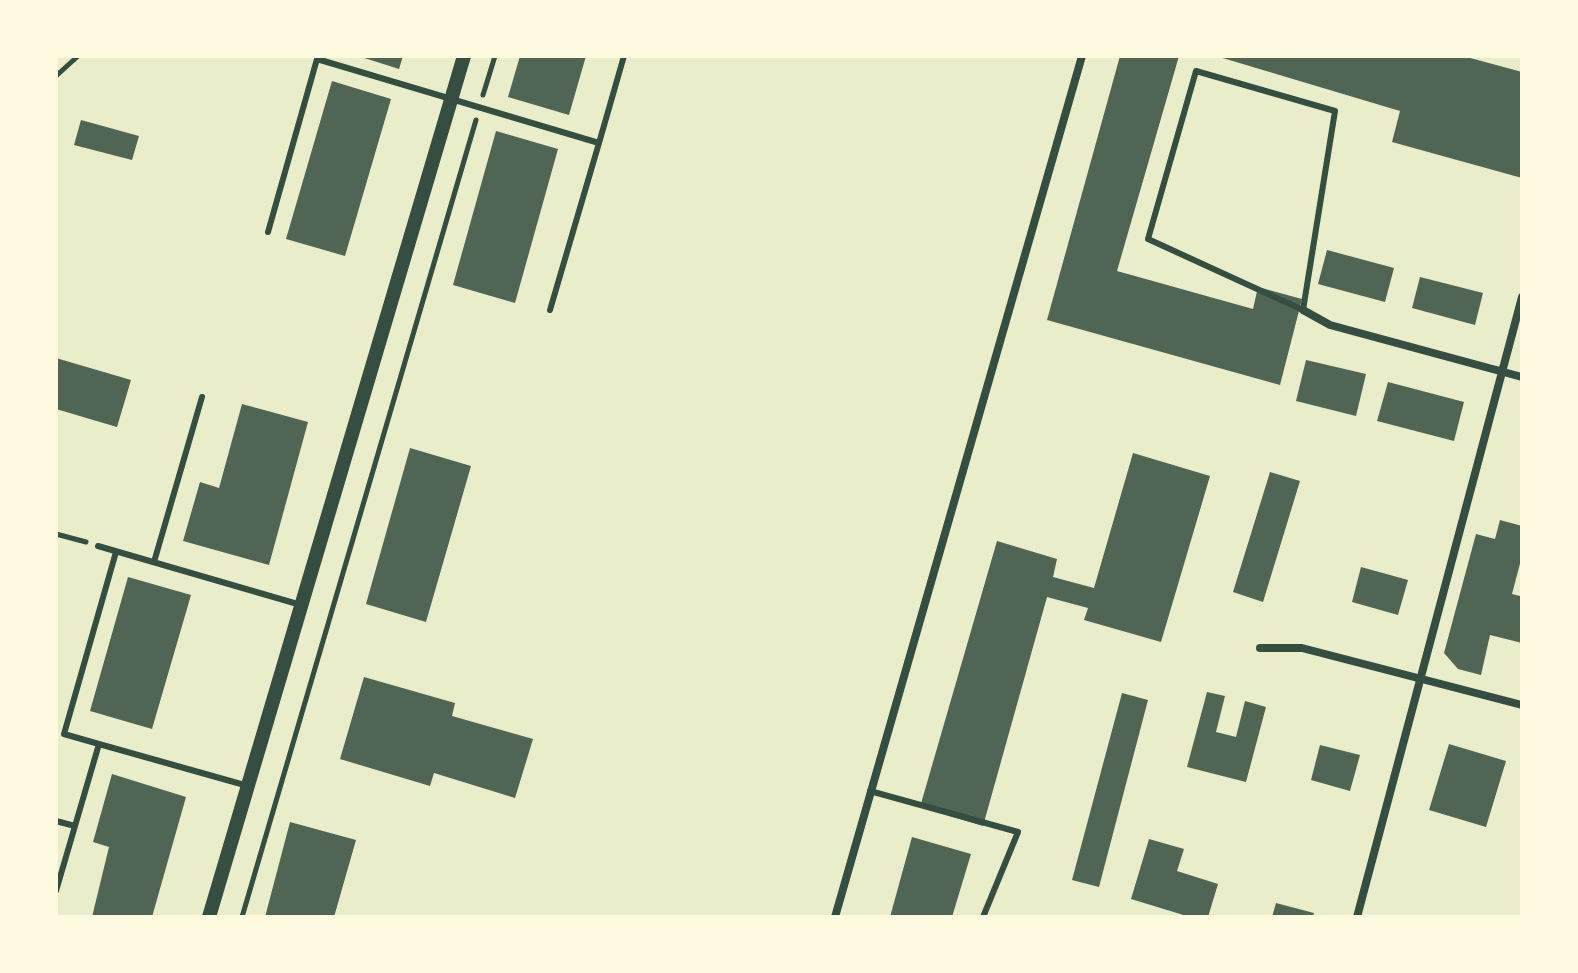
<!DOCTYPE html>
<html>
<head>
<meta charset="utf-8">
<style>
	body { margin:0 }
	#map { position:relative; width:1578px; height:973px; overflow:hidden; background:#e9edc9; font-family:"PT Sans",sans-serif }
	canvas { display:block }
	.frame { position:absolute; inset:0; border:58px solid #fefae0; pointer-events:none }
</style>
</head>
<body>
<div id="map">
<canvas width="1578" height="973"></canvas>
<div class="frame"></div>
</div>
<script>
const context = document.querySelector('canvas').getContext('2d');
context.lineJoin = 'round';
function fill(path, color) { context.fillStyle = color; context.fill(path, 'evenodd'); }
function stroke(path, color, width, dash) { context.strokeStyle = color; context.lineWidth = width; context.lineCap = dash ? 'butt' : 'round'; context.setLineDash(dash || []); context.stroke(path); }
const building = new Path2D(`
	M358,56H403L399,69Z
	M520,56H586L569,115L508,97Z
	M1120,56H1179L1117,271L1253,309L1258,287L1302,299L1280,385L1047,320Z
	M1216,56H1463L1522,72V178L1392,142L1400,111Z
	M332,81L391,99L345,256L286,239Z
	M81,120L139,136L132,160L74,145Z
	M496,131L558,149L515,303L453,285Z
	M1327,250L1394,268L1385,302L1318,284Z
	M1420,277L1483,293L1475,325L1412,308Z
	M56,358L131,380L117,427L56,409Z
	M1306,360L1366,374L1356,416L1296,401Z
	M1388,382L1464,402L1454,441L1377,421Z
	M242,404L308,422L269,565L183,541L200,482L219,488Z
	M410,448L471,466L426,622L366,604Z
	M1133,453L1210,476L1161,642L1084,620L1088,608L1047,597L983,826L920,807L997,541L1057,559L1053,577L1094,588Z
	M1270,472L1300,481L1263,602L1233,592Z
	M1500,520L1522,526V556L1512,594L1520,596L1522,602V643L1490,635L1481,675L1458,669L1444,653L1476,534L1495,539Z
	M1361,567L1408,580L1398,615L1352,602Z
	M128,577L191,595L152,729L90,711Z
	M364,677L455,703L452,716L533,739L515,798L434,773L430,786L340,759Z
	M1207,692L1225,696L1216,732L1236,737L1245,701L1266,707L1246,782L1187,767Z
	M1122,693L1148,700L1099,887L1072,880Z
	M1449,744L1506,761L1486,827L1429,810Z
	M1320,745L1360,755L1350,791L1311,780Z
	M112,774L186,797L152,917H92L109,847L93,842Z
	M290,822L356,840L334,917H265Z
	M912,837L971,854L952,917H890Z
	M1149,839L1184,849L1177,871L1218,884L1208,917H1190L1131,899Z
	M1276,903L1314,913L1313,917H1272Z`);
const path = new Path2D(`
	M56,76L78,56
	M483,95L495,56
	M56,534L86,542
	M242,917L476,120`);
const service = new Path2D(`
	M1196,71L1335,111L1303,310L1148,239Z
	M268,232L317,59L599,143L624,56
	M550,310L599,143
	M98,546L301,605
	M154,562L202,397
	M99,744L64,734L116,552
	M870,791L1018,832L983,917
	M56,821L75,826L99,744L248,786
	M56,891L75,826`);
const minor = new Path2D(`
	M1303,310L1330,325L1522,377
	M1260,648H1302L1522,705
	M835,917L1082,56
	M1357,917L1522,297`);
const tertiary = new Path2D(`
	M209,917L464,56`);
fill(building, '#4f6655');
stroke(path, '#344e41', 5);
stroke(service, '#344e41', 6);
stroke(minor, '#344e41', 8);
stroke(tertiary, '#344e41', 14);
</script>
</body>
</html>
